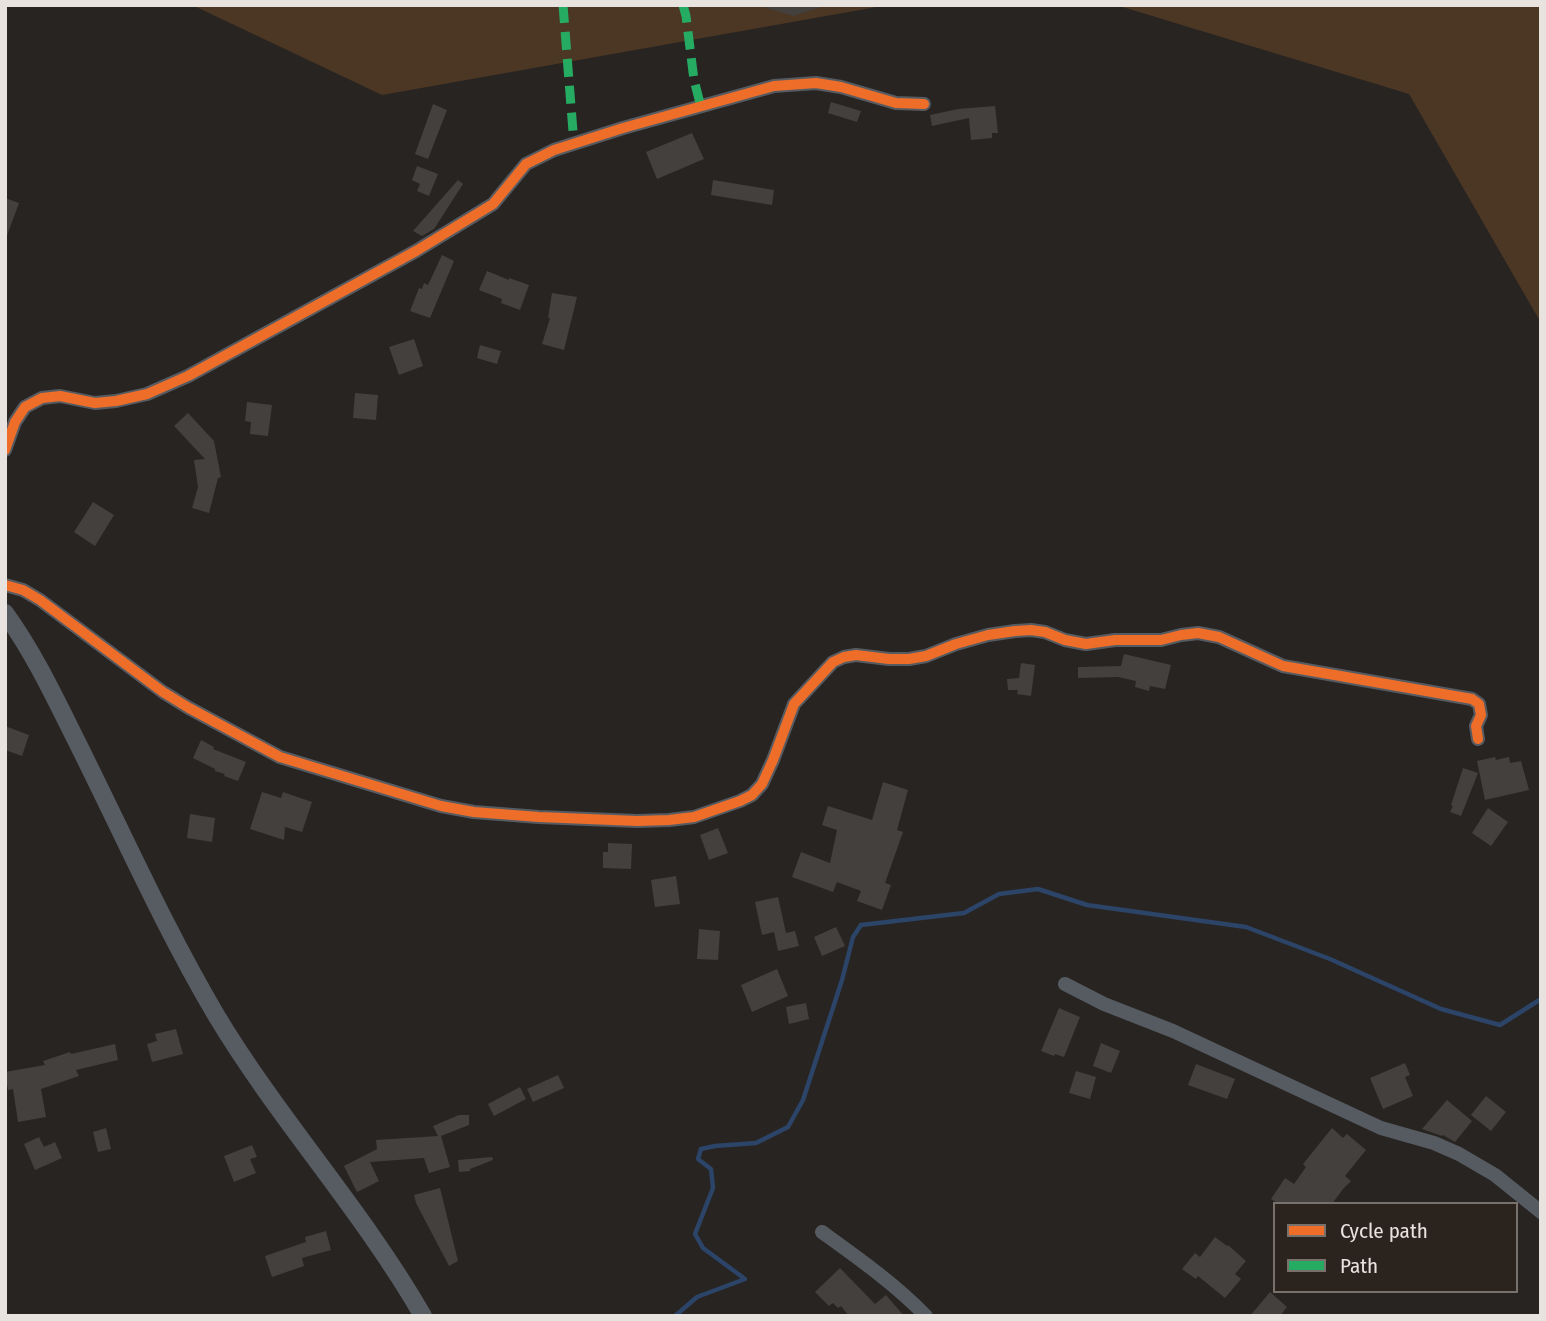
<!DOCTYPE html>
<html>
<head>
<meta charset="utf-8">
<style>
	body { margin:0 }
	#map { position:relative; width:1546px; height:1321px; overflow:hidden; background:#282421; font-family:"Fira Sans Condensed",sans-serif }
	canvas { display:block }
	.frame { position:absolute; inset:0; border:7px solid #e8e3df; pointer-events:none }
	.legend { position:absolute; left:1273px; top:1202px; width:245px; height:91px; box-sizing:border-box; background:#2b241e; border:2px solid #77706b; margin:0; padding:9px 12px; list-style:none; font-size:21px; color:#e8e3df }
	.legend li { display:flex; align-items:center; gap:14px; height:35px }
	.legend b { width:35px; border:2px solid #77706b }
</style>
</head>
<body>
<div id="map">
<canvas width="1546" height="1321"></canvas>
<div class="frame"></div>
<ul class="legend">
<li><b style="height:9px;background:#ee6e29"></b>Cycle path</li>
<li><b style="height:9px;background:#26ab63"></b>Path</li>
</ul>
</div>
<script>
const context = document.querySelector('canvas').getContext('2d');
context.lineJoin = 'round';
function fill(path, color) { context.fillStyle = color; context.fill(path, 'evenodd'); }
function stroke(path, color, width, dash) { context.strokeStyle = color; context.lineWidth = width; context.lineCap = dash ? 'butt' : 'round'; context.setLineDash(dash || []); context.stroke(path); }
const green = new Path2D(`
	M192,5H888L382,95Z
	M1116,5H1541V323L1409,94Z`);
const stream = new Path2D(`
	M675,1316L697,1297L745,1279L703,1248L695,1234L713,1188L711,1169L698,1159L701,1149L715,1146L756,1143L788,1127L803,1100L842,980L853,937L861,925L964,913L999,894L1038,889L1087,905L1246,927L1330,959L1441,1009L1500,1025L1541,999`);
const building = new Path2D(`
	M767,5H823V6L794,16L766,8Z
	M831,102L861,111L857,122L828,113Z
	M433,104L447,110L428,159L415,154Z
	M995,106L998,133H992V138L971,140L969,118L932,126L930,115L958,109Z
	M692,133L704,159L657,179L646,152Z
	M417,166L438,174L429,196L417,191L420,184L412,180Z
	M458,180L463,184L434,229L422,236L413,231Z
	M713,180L774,190L772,205L711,195Z
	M5,198L19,203L6,238L5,237Z
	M442,255L454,261L430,318L410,311L419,288L422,289L424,283L428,285Z
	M487,271L509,280V278L529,285L520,310L501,303L502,299L479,290Z
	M552,293L577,297L564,350L542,344L550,318H548Z
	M414,339L423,366L399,375L389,347Z
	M480,345L501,351L497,364L477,358Z
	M355,393L378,395L376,420L353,418Z
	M247,402L272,405L268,436L250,434L251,422L245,421Z
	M188,413L214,441L221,477L218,478L209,513L192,508L198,487L194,460L205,459L174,426Z
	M93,502L114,515L95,546L74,532Z
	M1124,654L1171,665L1165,689L1150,686L1149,691L1135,687L1136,681L1118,677L1078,678V667L1121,666Z
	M1021,663L1035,665L1031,696L1017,694L1018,690H1008L1007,679L1019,678Z
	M5,726L29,735L22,756L5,750Z
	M201,740L214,747L213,749L246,762L238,781L224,776L225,774L215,771V769L193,758Z
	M1495,757L1496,760L1509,757L1510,763L1521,761L1529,790L1485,800L1477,761Z
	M1463,768L1478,773L1461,816L1450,812L1453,806L1451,805Z
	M883,782L908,790L897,830L903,832L885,883L891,885L882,910L857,901L861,891L837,882L833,892L792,877L801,852L830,863L837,830L822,825L828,806L872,820Z
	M262,792L281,798L283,792L312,802L302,832L285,827L284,840L250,829Z
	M1488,808L1508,822L1491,846L1472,833Z
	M190,814L215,818L212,842L187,838Z
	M718,828L728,853L709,860L700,835Z
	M608,843L632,844L631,869L603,868V852H608Z
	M676,876L680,904L655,907L651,880Z
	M778,897L786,933L795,931L799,946L778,951L774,932L762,935L755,902Z
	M836,927L845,946L822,956L814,937Z
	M699,929L720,931L718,960L697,959Z
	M777,969L788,996L752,1012L741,985Z
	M806,1003L809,1019L789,1024L786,1007Z
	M1059,1008L1080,1017L1064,1057L1055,1054L1054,1056L1041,1051Z
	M176,1029L183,1054L152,1062L147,1044L157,1041L155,1034Z
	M1101,1043L1120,1051L1111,1073L1093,1066Z
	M115,1044L118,1060L76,1070L79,1076L41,1089L46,1117L18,1122L13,1089L8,1090L5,1072L45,1065L43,1061L70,1052L71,1054Z
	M1405,1063L1410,1075L1405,1077L1413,1096L1383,1109L1370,1078Z
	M1196,1064L1235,1079L1227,1099L1188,1085Z
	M1076,1071L1096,1077L1090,1099L1069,1093Z
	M558,1075L564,1088L533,1102L527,1089Z
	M520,1087L526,1099L494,1116L488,1104Z
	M1486,1096L1506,1112L1491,1131L1471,1115Z
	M1447,1100L1472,1121L1455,1142L1443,1135L1442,1136L1422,1129Z
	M459,1115H469V1125L441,1136L450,1167L429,1173L424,1158L370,1162L379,1181L357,1192L344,1166L377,1149L376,1140L438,1136L433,1126Z
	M106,1128L111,1149L98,1152L93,1132Z
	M1332,1128L1343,1138L1347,1134L1366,1150L1345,1176L1351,1181L1343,1189L1332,1204H1279L1271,1199L1285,1178L1294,1184L1306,1167L1303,1164Z
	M39,1137L44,1147L55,1142L62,1158L35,1170L24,1144Z
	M252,1145L257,1157L250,1159L256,1173L234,1182L224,1156Z
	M492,1157L493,1160L470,1169V1171L459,1172L458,1160Z
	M440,1188L458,1261L449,1266L416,1203L414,1195Z
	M326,1231L331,1250L302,1258L304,1266L272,1277L265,1256L306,1242L305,1237Z
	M1215,1237L1227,1246L1228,1245L1246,1261L1235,1274L1241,1279L1225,1298L1198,1276L1196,1279L1182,1269L1195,1253L1200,1257Z
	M840,1268L875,1304L886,1295L904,1316H849L841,1306L838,1308L833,1303L829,1306L815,1292Z
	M1270,1292L1287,1307L1280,1316H1250Z`);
const minor = new Path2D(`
	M5,450L15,422L25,407L42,398L60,396L95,403L116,401L147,394L188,376L416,251L493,204L526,164L554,150L623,128L774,86L816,83L841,87L896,103L924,104
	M5,585L23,590L40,600L163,692L189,708L280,757L441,806L474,812L539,817L637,821L669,820L694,817L740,801L752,795L762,784L773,760L794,704L833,662L844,657L856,655L889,659H909L926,656L956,644L988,635L1015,631L1031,630L1045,632L1065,640L1086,644L1115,640H1161L1181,635L1198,633L1219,637L1283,666L1472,699L1479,704L1481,715L1476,726L1478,739
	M1065,984L1104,1004L1173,1031L1381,1128L1434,1143L1459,1154L1495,1175L1541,1212
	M822,1232C858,1258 895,1284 926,1316`);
const major = new Path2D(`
	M5,613C34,653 55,698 77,742C123,834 164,927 216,1015C279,1120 362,1210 423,1316`);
const quiet = new Path2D(`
	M563,5L574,144
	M683,5L686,16L694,80L701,107`);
const cycleway = new Path2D(`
	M5,450L15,422L25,407L42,398L60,396L95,403L116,401L147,394L188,376L416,251L493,204L526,164L554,150L623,128L774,86L816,83L841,87L896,103L924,104
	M5,585L23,590L40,600L163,692L189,708L280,757L441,806L474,812L539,817L637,821L669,820L694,817L740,801L752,795L762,784L773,760L794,704L833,662L844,657L856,655L889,659H909L926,656L956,644L988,635L1015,631L1031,630L1045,632L1065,640L1086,644L1115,640H1161L1181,635L1198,633L1219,637L1283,666L1472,699L1479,704L1481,715L1476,726L1478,739`);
fill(green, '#4b3724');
stroke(stream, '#2c4467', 4.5);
fill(building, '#43403e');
stroke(minor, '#565b62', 14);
stroke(major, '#575b62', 18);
stroke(quiet, '#26ab63', 9, [18, 9]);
stroke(cycleway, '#ee6e29', 10);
</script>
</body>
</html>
